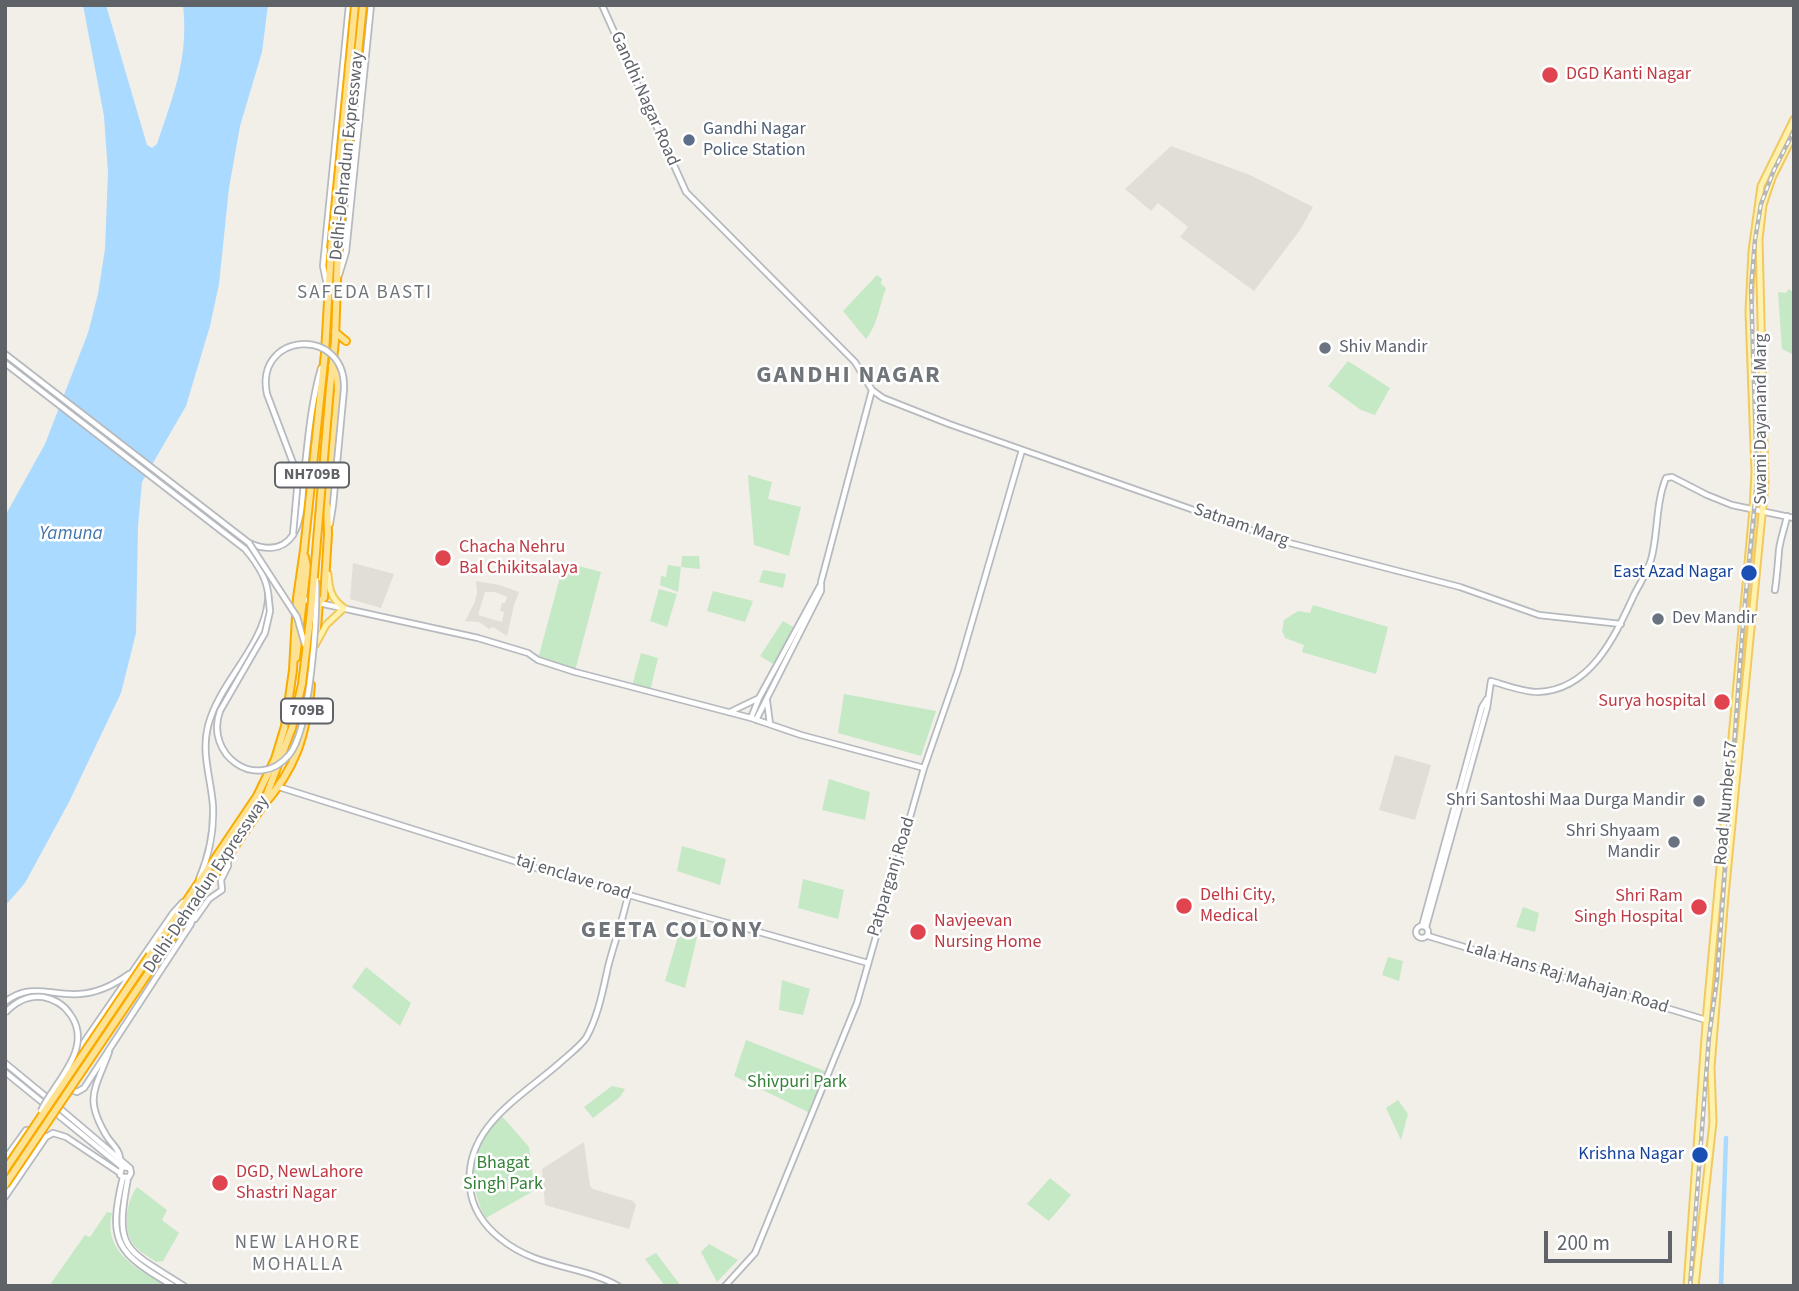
<!DOCTYPE html>
<html>
<head>
<meta charset="utf-8">
<style>
	body { margin:0 }
	#map { position:relative; width:1799px; height:1291px; overflow:hidden; background:#f1efe8; font-family:"Source Sans 3",sans-serif }
	canvas { display:block }
	.frame { position:absolute; inset:0; border:7px solid #5f6368; pointer-events:none }
	.scale { position:absolute; left:1544px; top:1231px; width:128px; height:32px; box-sizing:border-box; border:4px solid #5f6368; border-top:0; padding-left:9px; font-size:21px; line-height:24px; white-space:nowrap; color:#5f6368; -webkit-text-stroke:5px #fff; paint-order:stroke }
</style>
</head>
<body>
<div id="map">
<canvas width="1799" height="1291"></canvas>
<div class="frame"></div>
<div class="scale">200 m</div>
</div>
<script>
const context = document.querySelector('canvas').getContext('2d');
context.lineJoin = 'round';
function fill(path, color) { context.fillStyle = color; context.fill(path, 'evenodd'); }
function stroke(path, color, width, dash) { context.strokeStyle = color; context.lineWidth = width; context.lineCap = dash ? 'butt' : 'round'; context.setLineDash(dash || []); context.stroke(path); }
function write(font, color, halo, rows, align = 'center') {
  context.font = font + ' "Source Sans 3",sans-serif'; context.lineWidth = 5; context.setLineDash([]); context.textBaseline = 'middle'; context.strokeStyle = halo; context.fillStyle = color; for (const [text, x, y, turn = 0] of rows) {
    context.save(); context.translate(x, y); context.rotate((+turn || 0) * Math.PI / 180); context.textAlign = isNaN(turn) ? turn : align; if (halo) context.strokeText(text, 0, 0); context.fillText(text, 0, 0); context.restore();
  }
}
const education = new Path2D(`
	M1171,146L1250,175L1313,207L1300,230L1254,291L1180,237L1188,227L1158,203L1151,211L1125,189Z
	M353,563L394,574L381,608L350,599Z
	M476,581L499,585L519,592L514,605L507,636L493,627L489,629L479,622L465,621L474,604L477,593ZM485,592H495L507,597L505,603H502L500,611L504,612L502,622L478,615Z
	M1395,755L1431,765L1415,820L1379,810Z
	M584,1142L590,1186L593,1189L633,1201L636,1205L629,1229L545,1205L542,1169Z`);
const green = new Path2D(`
	M877,275L882,279L881,284L886,288C879,306 878,324 866,339L843,311Z
	M1789,289L1794,293V355L1782,349L1778,292L1786,293Z
	M1348,361L1390,388L1375,415L1361,410L1328,386Z
	M748,475L772,482L768,499L801,507L789,556L754,545Z
	M682,556H699L700,569L681,567L678,592L660,585L661,576L666,577L668,565L681,567Z
	M564,562L601,572L575,671L538,659Z
	M763,570L786,574L783,588L759,582Z
	M659,589L677,594L667,627L650,621Z
	M713,591L753,601L745,622L707,611Z
	M1313,605L1388,627L1376,674L1302,652L1304,645L1285,638L1282,631L1284,620L1298,611L1310,613Z
	M783,621L795,628L773,664L760,656Z
	M641,653L658,658L650,691L632,686Z
	M844,694L936,711L921,756L838,733Z
	M829,779L870,792L865,820L822,810Z
	M682,846L726,859L720,885L677,871Z
	M803,879L844,890L838,919L798,908Z
	M1523,907L1539,913L1535,932L1516,927Z
	M679,933L697,937L685,988L665,981Z
	M1388,957L1403,961L1399,981L1382,975Z
	M366,967L411,1003L400,1026L352,987Z
	M782,980L810,989L803,1015L779,1010Z
	M746,1040L825,1071L810,1113L734,1076Z
	M612,1086L625,1089L620,1097L593,1118L584,1107Z
	M1398,1100L1408,1114L1401,1140L1386,1108Z
	M500,1114L529,1147L535,1190L486,1218C474,1198 469,1169 479,1147C484,1136 493,1124 500,1114Z
	M1050,1178L1071,1195L1049,1221L1027,1204Z
	M137,1187L167,1210L162,1220L179,1233L163,1261L156,1262C150,1257 139,1252 134,1245C122,1229 126,1202 137,1187Z
	M107,1212L112,1213C102,1252 139,1271 168,1286H49L85,1235L90,1237Z
	M709,1244L738,1260L717,1282L701,1252Z
	M656,1253L681,1286H665L645,1259Z`);
const water = new Path2D(`
	M83,5H106L147,145L152,148L157,144C173,96 189,58 183,5H268L262,52L240,126L229,188L219,284L210,326L186,406L142,482L138,526L136,633L121,693L69,802L25,883L5,906V516L45,444L88,333L98,294L105,249L108,173L104,116Z`);
const canal = new Path2D(`
	M1721,1286L1726,1138`);
const secondary = new Path2D(`
	M602,5L686,192L855,362L872,390
	M339,275L346,252L371,5
	M327,285L323,266L349,5
	M5,354L249,543C265,550 282,551 293,535C303,518 302,495 304,476C308,440 311,403 321,368
	M5,363L245,549C257,563 270,582 268,601C263,648 219,682 208,726C201,754 211,778 213,806C214,831 209,856 199,879
	M872,390L883,398L949,424L1282,541L1460,587L1539,615L1621,624
	M330,524L333,505
	M1775,590C1777,577 1778,563 1779,550C1780,540 1785,527 1787,516
	M301,599L478,638L528,653L538,660L575,672L751,718L801,735L924,768
	M767,701L770,724
	M730,712L759,698
	M751,718L759,698L820,586
	M756,720L821,591V582L872,390
	M279,787L555,874L868,963
	M195,919L209,899L222,890L221,880L228,866V858
	M1416 932a6 6 0 1 1 12 0a6 6 0 1 1-12 0Z
	M1422,926L1482,707L1487,699
	M1426,927L1487,708L1491,681C1505,685 1523,692 1538,692C1591,690 1615,636 1634,595C1640,583 1649,570 1652,556C1658,531 1656,502 1666,478L1672,477L1707,495L1732,505L1794,518
	M1428,936L1706,1020
	M5,1002C30,982 51,996 79,994C98,993 114,985 129,974
	M109,1052C95,1090 84,1098 106,1135C111,1144 119,1148 120,1158
	M75,1055L173,913L183,902
	M5,1063L50,1100
	M5,1072L122,1167L130,1168L131,1173L129,1177H123L120,1175L122,1167
	M68,1089L77,1092L84,1088L191,924L196,906
	M57,1106L130,1168
	M5,1159L26,1130H34L46,1137
	M123,1177C107,1243 117,1253 173,1286
	M128,1178C114,1252 125,1248 184,1286
	M5,1197L46,1137L53,1133L66,1137L120,1173
	M618,1286C579,1264 538,1269 501,1239C484,1226 471,1207 470,1186C464,1125 525,1095 563,1060C571,1053 580,1046 586,1038C598,1017 603,990 608,967C614,943 623,920 628,895
	M725,1286L755,1253L857,1003L924,768L958,670L1022,450`);
const primary = new Path2D(`
	M315,645L326,625L344,608C331,599 329,589 328,574
	M1687,1286L1707,1010L1753,509L1755,472L1749,312L1752,251L1761,186L1794,119
	M1695,1286L1713,1122L1711,1067L1725,896L1765,484L1759,239L1763,205L1772,178L1794,134`);
const highway = new Path2D(`
	M335,332L346,341
	M330,388L335,341L338,250
	M317,629L319,602L324,598L328,534L327,503L338,386L337,376L332,366
	M296,658L307,567L305,557
	M262,807C296,768 306,737 311,685
	M184,920L262,807L292,728
	M150,955L257,796L275,759L285,726L293,670L297,598L304,550L325,353L331,249`);
const rail = new Path2D(`
	M1690,1286L1709,1037L1717,979L1743,623L1757,480L1751,288L1755,240L1761,204L1774,170L1794,131`);
const secondaryBridge = new Path2D(`
	M293,534L297,490L296,471L267,394C254,332 346,325 344,389L333,505
	M249,543L297,617L305,645
	M268,592L270,611L265,633L220,711C204,755 257,793 289,755C311,729 317,616 316,580
	M5,1013C15,1002 28,995 43,997C54,999 64,1005 70,1014C95,1048 54,1082 41,1111`);
const highwayBridge = new Path2D(`
	M331,249L355,5
	M338,250L363,5
	M292,728L302,684L311,611L330,388
	M5,1170L150,955
	M5,1185L184,920`);
const markers = [
	[1550,75,9,"#e0444e"],
	[689,140,7,"#5c6f8a"],
	[1325,348,7,"#6b7280"],
	[443,558,9,"#e0444e"],
	[1749,573,9,"#1a4fb4"],
	[1658,619,7,"#6b7280"],
	[1722,702,9,"#e0444e"],
	[1699,801,7,"#6b7280"],
	[1674,842,7,"#6b7280"],
	[1184,906,9,"#e0444e"],
	[1699,907,9,"#e0444e"],
	[918,932,9,"#e0444e"],
	[1700,1155,9,"#1a4fb4"],
	[220,1183,9,"#e0444e"]
];
const shields = [
	[312,475,74],
	[307,711,52]
];
const shieldNames = [
	["NH709B",312,475],
	["709B",307,711]
];
const healthNames = [
	["DGD Kanti Nagar",1566,75],
	["Chacha Nehru",459,548],
	["Bal Chikitsalaya",459,569],
	["Surya hospital",1706,702,"right"],
	["Delhi City,",1200,896],
	["Medical",1200,917],
	["Shri Ram",1683,897,"right"],
	["Singh Hospital",1683,918,"right"],
	["Navjeevan",934,922],
	["Nursing Home",934,943],
	["DGD, NewLahore",236,1173],
	["Shastri Nagar",236,1194]
];
const streetNames = [
	["Gandhi Nagar Road",644,99,66],
	["Delhi-Dehradun Expressway",348,156,-84],
	["Swami Dayanand Marg",1762,419,-90],
	["Satnam Marg",1241,526,19],
	["Road Number 57",1727,803,-85],
	["Patparganj Road",892,877,-73],
	["taj enclave road",573,878,17],
	["Delhi-Dehradun Expressway",207,885,-56],
	["Lala Hans Raj Mahajan Road",1567,978,17]
];
const serviceNames = [
	["Gandhi Nagar",703,130],
	["Police Station",703,151]
];
const worshipNames = [
	["Shiv Mandir",1339,348],
	["Dev Mandir",1672,619],
	["Shri Santoshi Maa Durga Mandir",1685,801,"right"],
	["Shri Shyaam",1660,832,"right"],
	["Mandir",1660,853,"right"]
];
const transitNames = [
	["East Azad Nagar",1733,573],
	["Krishna Nagar",1684,1155]
];
const parkNames = [
	["Shivpuri Park",797,1083],
	["Bhagat",503,1164],
	["Singh Park",503,1185]
];
const neighbourhoodNames = [
	["SAFEDA BASTI",365,294],
	["NEW LAHORE",298,1244],
	["MOHALLA",298,1266]
];
const waterNames = [
	["Yamuna",71,535]
];
const districtNames = [
	["GANDHI NAGAR",849,377],
	["GEETA COLONY",672,932]
];
fill(education, '#e1ded6');
fill(green, '#c5e8c5');
fill(water, '#aadaff');
stroke(canal, '#aadaff', 4.5);
stroke(secondary, '#b6babf', 8);
stroke(primary, '#f2c960', 9);
stroke(highway, '#f9ab00', 10);
stroke(secondary, '#fff', 4.5);
stroke(primary, '#fff2af', 5);
stroke(highway, '#fde293', 6);
stroke(rail, '#b6b7b8', 4.5);
stroke(rail, '#fff', 2, [5]);
stroke(secondaryBridge, '#b6babf', 8, []);
stroke(highwayBridge, '#f9ab00', 10, []);
stroke(secondaryBridge, '#fff', 4.5);
stroke(highwayBridge, '#fde293', 6);
for (const [x, y, r, color] of markers) { const dot = new Path2D(); dot.arc(x, y, r, 0, 2 * Math.PI); context.fillStyle = color; context.fill(dot); stroke(dot, '#fff', 2.5); }
for (const [x, y, w] of shields) { const box = new Path2D(); box.roundRect(x - w / 2, y - 12.5, w, 25, 5); context.fillStyle = '#fff'; context.fill(box); stroke(box, '#5f6368', 2); }
write('bold 16px', '#5f6368', null, shieldNames);
write('18px', '#be3a42', '#fff', healthNames, 'left');
write('18px', '#5f6368', '#fff', streetNames);
write('18px', '#4e5e75', '#fff', serviceNames, 'left');
write('18px', '#5b616d', '#fff', worshipNames, 'left');
write('18px', '#164399', '#fff', transitNames, 'right');
write('18px', '#348238', '#fff', parkNames);
context.letterSpacing = '2px';
write('19px', '#70757a', '#fff', neighbourhoodNames);
context.letterSpacing = '0px';
write('italic 19px', '#4174aa', '#fff', waterNames);
context.letterSpacing = '2px';
write('bold 24px', '#70757a', '#fff', districtNames);
context.letterSpacing = '0px';
</script>
</body>
</html>
